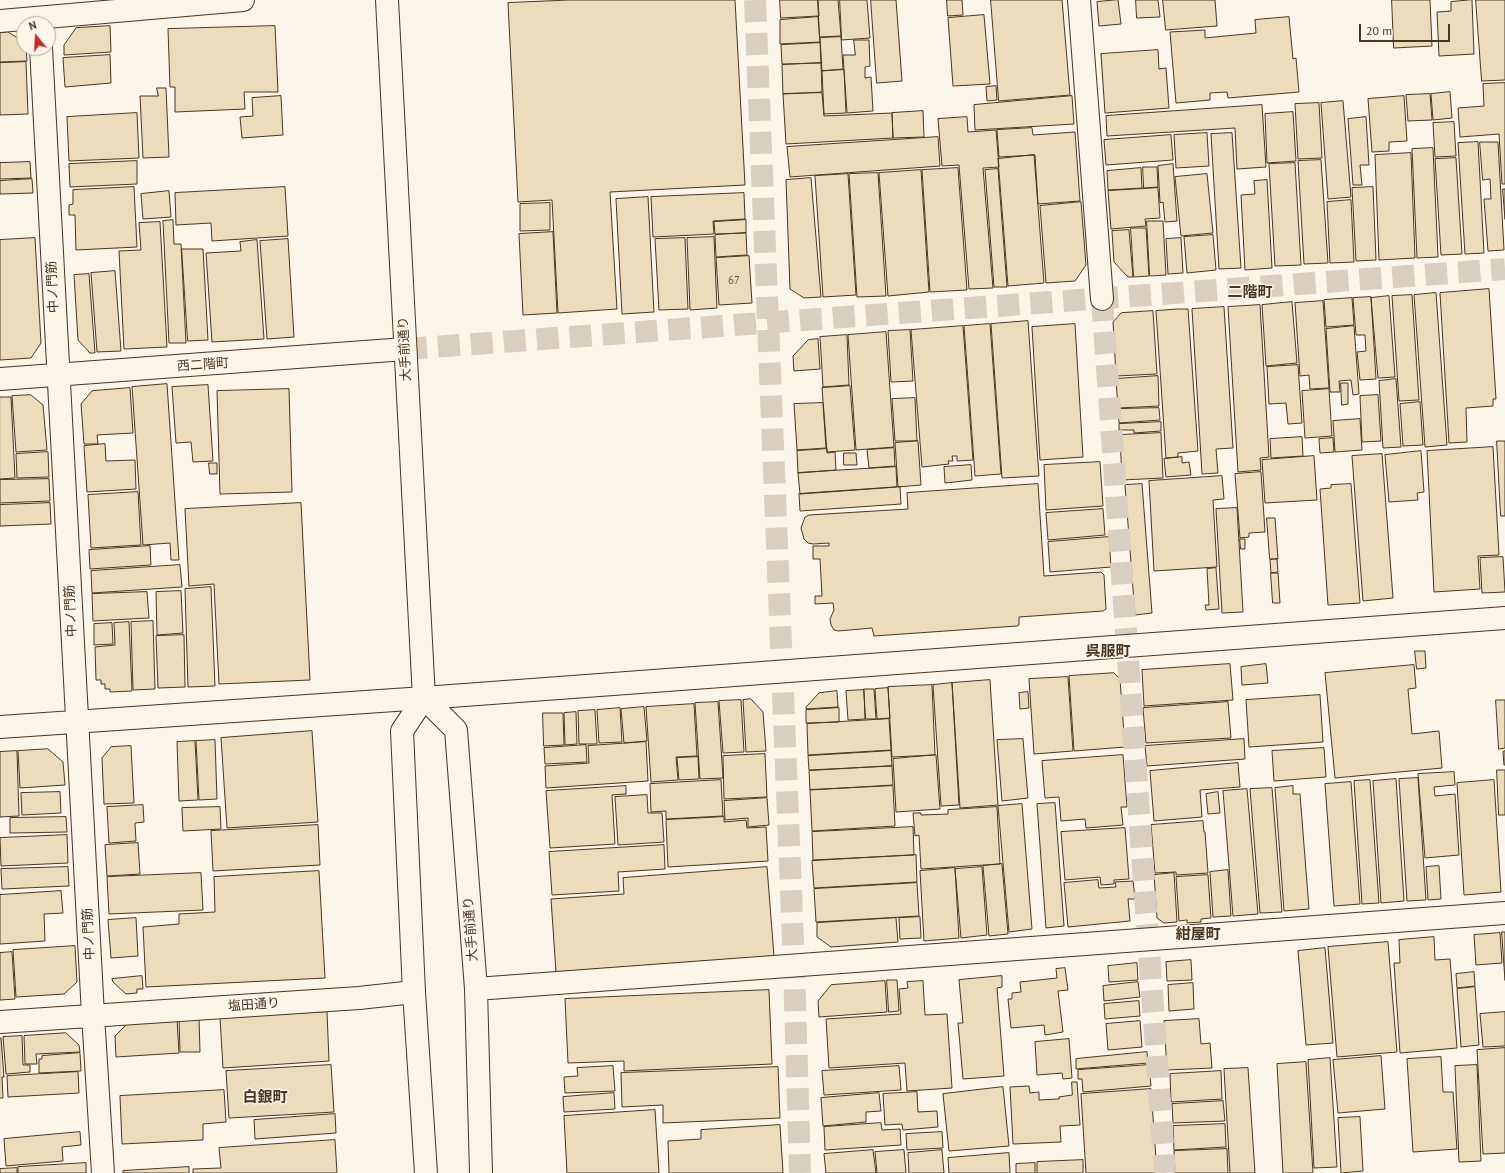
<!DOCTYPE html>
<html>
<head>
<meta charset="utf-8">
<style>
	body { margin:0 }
	#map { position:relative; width:1505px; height:1173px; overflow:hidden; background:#fbf6e9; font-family:"PT Sans",sans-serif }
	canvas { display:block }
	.north { position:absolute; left:16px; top:16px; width:40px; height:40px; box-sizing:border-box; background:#fbf6e9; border:1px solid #b4a999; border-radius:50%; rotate:342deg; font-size:11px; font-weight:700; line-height:16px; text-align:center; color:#4a3520 }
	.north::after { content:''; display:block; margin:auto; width:14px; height:18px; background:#c62828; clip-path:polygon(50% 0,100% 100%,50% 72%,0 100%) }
	.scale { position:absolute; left:1359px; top:24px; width:91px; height:18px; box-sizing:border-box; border:2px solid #4a3520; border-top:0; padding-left:5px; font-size:12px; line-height:14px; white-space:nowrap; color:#4a3520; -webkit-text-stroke:3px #fbf6e9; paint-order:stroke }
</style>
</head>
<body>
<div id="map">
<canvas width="1505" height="1173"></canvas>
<div class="north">N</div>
<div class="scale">20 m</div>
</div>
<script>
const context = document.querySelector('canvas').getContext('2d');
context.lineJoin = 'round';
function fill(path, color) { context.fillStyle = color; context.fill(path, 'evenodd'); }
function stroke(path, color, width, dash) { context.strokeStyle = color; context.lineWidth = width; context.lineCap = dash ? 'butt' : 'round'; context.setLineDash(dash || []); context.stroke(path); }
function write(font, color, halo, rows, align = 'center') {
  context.font = font + ' "PT Sans","Noto Sans JP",sans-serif'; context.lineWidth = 3; context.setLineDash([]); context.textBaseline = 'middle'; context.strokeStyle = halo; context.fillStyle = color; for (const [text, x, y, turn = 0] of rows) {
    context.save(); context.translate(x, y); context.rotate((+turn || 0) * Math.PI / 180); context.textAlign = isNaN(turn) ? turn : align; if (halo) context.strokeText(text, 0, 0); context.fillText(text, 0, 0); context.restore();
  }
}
const building = new Path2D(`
	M569,0H735L745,185L610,192L617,309L558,313L552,200L518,202L508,3Z
	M780,0H818L819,16L781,18Z
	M818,0H838L841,36L820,37Z
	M840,0H867L870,38L842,40Z
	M871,0H896L902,81L877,83Z
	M947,0H962L963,15L948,16Z
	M991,0H1062L1070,95L999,101Z
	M1118,0L1121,24L1099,26L1097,2Z
	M1136,0H1158L1160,17L1137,18Z
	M1163,0H1215L1217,26L1166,30Z
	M1392,0H1430L1432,46L1394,48Z
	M1472,0L1474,54L1439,56L1437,12L1451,11V2Z
	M1476,0H1505V80L1482,81Z
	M984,15L990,84L953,86L948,18Z
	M818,17L820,42L780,44V20Z
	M1289,17L1293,59L1296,58L1299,92L1228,98L1227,92L1210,93V100L1176,103L1170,32L1205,30V38L1256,33L1255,20Z
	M110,26L111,52L64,55V45L76,28Z
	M275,26L278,92H244L245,109L175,112V87H170L168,29Z
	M8,32L24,42V48H26L27,61L0,62V33Z
	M841,37L843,69L822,71L820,38Z
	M854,40H869L870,66L865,67V78L871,77L873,111L847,113L843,55H855Z
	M820,43L821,63L782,64L781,45Z
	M1158,50L1159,69L1166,68L1169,108L1105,113L1101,54Z
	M110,55L111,83L65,87L63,58Z
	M26,62L28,114L0,115V63Z
	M821,63L822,92L783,94L782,65Z
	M844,70L846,113L824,114L822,71Z
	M1505,83V184H1502L1499,134L1460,137L1458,108L1484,106L1483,84Z
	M996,86L997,100L987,101L986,87Z
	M157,88H166L169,157L143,158L140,96H158Z
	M1450,92L1452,118L1433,120L1431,94Z
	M822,93L824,116L892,113L893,138L786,144L783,94Z
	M1430,94L1432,120L1408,121L1406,95Z
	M281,96L283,135L242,138L240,117L253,116L252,98Z
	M1072,96L1074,124L975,130L974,105Z
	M1404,96L1407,141L1389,142V151L1372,152L1368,99Z
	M1343,101L1351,197L1328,199L1321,103Z
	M1319,103L1322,158L1298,159L1295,104Z
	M1262,105L1266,167L1237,169L1235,128L1107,136L1106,116Z
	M923,111L924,137L893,138L892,113Z
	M1293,112L1296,161L1267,163L1265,114Z
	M137,113L139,158L69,161L67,117Z
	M967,117L968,132L996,130L999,167L983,168L993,288L969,289L959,165L942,166L938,119Z
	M1366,117L1369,165H1360L1362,185H1353L1348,119Z
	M1454,122L1456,156L1435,157L1433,123Z
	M1032,128L1033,135L1075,132L1080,201L1038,204L1035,155L999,157L997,130Z
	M1207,133L1209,166L1176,168L1174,135Z
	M1232,133L1241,268L1219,269L1211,134Z
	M1171,135L1173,160L1106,165L1104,140Z
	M938,137L940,166L790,177L787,147Z
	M1478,142L1484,253L1465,254L1458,143Z
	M1480,142H1498L1504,250L1488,251L1484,199H1491L1490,179L1483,180Z
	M1433,148L1438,257L1417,258L1412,149Z
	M1411,153L1415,258L1379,260L1375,155Z
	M1034,155L1044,283L1008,286L998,159Z
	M1456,158L1462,254L1441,255L1435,159Z
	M1321,160L1328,263L1304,264L1298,161Z
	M137,161V184L70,187L69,164Z
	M30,162L31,178L0,179V163Z
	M1295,163L1301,265L1275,266L1269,164Z
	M1173,164L1177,221L1165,222L1163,202L1160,203L1158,166Z
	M1143,167H1157L1158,187L1144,188Z
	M958,168L967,290L930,292L922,170Z
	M1141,168L1142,188L1108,190L1107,171Z
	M998,169L1007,287H994L985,170Z
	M921,170L929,292L888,296L879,173Z
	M878,173L886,296L857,297L849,174Z
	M848,174L856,295L823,297L815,176Z
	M1207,174L1213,233L1181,236L1175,177Z
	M811,178L821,297L804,298L790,289L786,180Z
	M32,179L33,193L0,194V181Z
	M1267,180L1272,268L1245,270L1241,195L1255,194L1254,181Z
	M134,187L137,247L76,250L75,215H69V205L73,204V190Z
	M285,187L288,236L212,241L211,223L176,225L175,193Z
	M1373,187L1376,260L1356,261L1352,188Z
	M1158,188L1160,218L1145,219L1146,226L1111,229L1108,191Z
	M1503,189H1505V219Z
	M169,191L171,217L143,219L141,194Z
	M744,193L745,219L713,221L714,234L653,237L651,197Z
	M648,197L654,312L622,314L616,199Z
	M1351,200L1354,262L1330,263L1327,202Z
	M1081,202L1086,265L1075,281L1046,283L1040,206Z
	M550,203V230L520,231V204Z
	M173,220L174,244H181L186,343H169L163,221Z
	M746,220V233L715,234L714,222Z
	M1147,221H1163L1166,275L1150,276Z
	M160,222L167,347L124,349L119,251L141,250L139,223Z
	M1131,228H1146L1149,276L1134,277Z
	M1129,230L1133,277H1128L1114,262L1112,231Z
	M553,232L557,313L523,315L519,234Z
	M746,233L747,255L716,257L715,235Z
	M1213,235L1216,270L1187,273L1184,237Z
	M714,237L717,308L690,310L687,238Z
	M35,238L41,343L31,358L0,360V240Z
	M685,238L688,309L659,310L655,239Z
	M1181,238L1183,273L1168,274L1166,239Z
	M288,239L294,337L267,339L260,241Z
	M257,240L264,339L212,342L206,253L241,251L240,242Z
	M182,249H203L208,340L188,341Z
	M749,256L752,303L719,305L716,258Z
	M115,271L121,351L97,352L91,273Z
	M89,274L95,353H90L78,340L74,275Z
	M1489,289L1496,399H1493V406L1466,408L1467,442L1449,443L1440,293Z
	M1436,293L1447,445L1425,447L1414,295Z
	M1412,295L1419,400L1399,401L1392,296Z
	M1389,296L1395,377L1378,378L1371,298Z
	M1371,297L1376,379L1360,380L1357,352L1366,351L1365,335H1356L1353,298Z
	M1352,298L1354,325L1326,327L1324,300Z
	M1323,301L1329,388L1310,389L1309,375L1300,376L1295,303Z
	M1292,302L1297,363L1266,366L1262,305Z
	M1260,305L1269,457L1260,458L1261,470L1238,472L1228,307Z
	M1224,307L1233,448L1216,449L1218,473L1202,474L1192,309Z
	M1178,309H1188L1198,451L1178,453V457L1166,458L1156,311Z
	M1153,311L1157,374L1116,376L1113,322L1121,313Z
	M1028,321L1039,476L1002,478L991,324Z
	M990,324L1001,474L975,476L964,326Z
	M1075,324L1083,457L1040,460L1032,327Z
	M963,326L973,460L957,461V456H952L953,461H948L949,464L922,467L911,330Z
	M1354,326L1359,394L1353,395L1351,380L1339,381L1340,392H1330L1326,329Z
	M910,330L913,381L891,382L888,331Z
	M886,332L894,447L856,450L848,335Z
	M847,335L849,385L823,387L820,337Z
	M818,339L820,369L794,371L793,356L808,340Z
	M1298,365L1302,423L1288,424L1286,403L1269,404L1267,367Z
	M1158,376L1159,406L1118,408L1116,379Z
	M1396,379L1401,447L1383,448L1379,381Z
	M1341,383H1348V404L1342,405Z
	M167,384L179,560H171L170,543L143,545L132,387Z
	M208,385L213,461L193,462L191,442L176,443L172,387Z
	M850,386L855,450L827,452L822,388Z
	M130,388L133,433L97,435L98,444H84L81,404L92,391Z
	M289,389L292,492L220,494L217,391Z
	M1329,389L1332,436L1305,438L1302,391Z
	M31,395L43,405L47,450L16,452L12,396Z
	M1378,395L1381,441L1362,442L1360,396Z
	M0,397H11L15,478L0,479Z
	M915,398L917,441H895L892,399Z
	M1420,402L1423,445L1403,446L1400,404Z
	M823,403L826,448L797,450L794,404Z
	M1159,408L1160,420L1119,423L1118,409Z
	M1360,419L1362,450L1335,452L1333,421Z
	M1161,422V431L1134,433V430H1119V424Z
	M1161,433L1163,478L1122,480L1120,435Z
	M1302,437L1303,456L1271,458L1270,439Z
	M1333,438L1334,452L1320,453L1319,439Z
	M918,441L921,485L898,487L895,443Z
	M1497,441H1505V516H1501Z
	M105,444L106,461L135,460L136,489L87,492L84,446Z
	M1493,447L1499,555L1478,556L1480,589L1434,592L1427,451Z
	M894,448L895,466L869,468L867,450Z
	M827,449V453L835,452L836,470L798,473L797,451Z
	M1421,451L1424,492L1417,493L1418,500L1389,502L1385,455Z
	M48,452L49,477L17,478L16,454Z
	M844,453H856L857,465H844Z
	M1382,454L1393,598L1363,601L1352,456Z
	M1314,456L1317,500L1265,503L1262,460Z
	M1182,457V463L1189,462L1191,475L1166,477L1164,459Z
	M1100,462L1103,506L1046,510L1044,465Z
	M209,463H217V474H210Z
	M971,465L972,480L945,483L944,467Z
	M896,467L897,487L800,494L798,473Z
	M1261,472L1265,532L1249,533V537L1240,538L1235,474Z
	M1222,476L1224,499L1213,500L1217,567L1154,571L1149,481Z
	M49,479L50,501L0,503V480Z
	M1038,484L1044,576L1101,572L1104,575L1106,609L1103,611L1019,617V625L1017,626L874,636L872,628L838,631L834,630L831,625L830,619L834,610L833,603L815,604V596H822L820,559H813V546H829V543L813,544L808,543L804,539L801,528L805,517L809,515L908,509L907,493Z
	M1142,484L1152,613L1135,615L1125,485Z
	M1351,484L1360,603L1328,605L1320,489L1331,488V485Z
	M900,487L901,504L800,511L799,494Z
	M138,492L141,545L91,548L88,495Z
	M50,503L51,524L0,526V505Z
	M301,503L310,680L219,684L214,584L189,586L185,509Z
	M1237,508L1243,612L1222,613L1216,509Z
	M1103,509L1105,535L1048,540L1046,513Z
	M1267,518H1275L1278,559H1270Z
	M1109,537L1111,567L1050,572L1048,542Z
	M1240,539H1245V549H1241Z
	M150,546L151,565L90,569L89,550Z
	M1503,557L1505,592L1482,593L1480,558Z
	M1277,559L1278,572L1271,573L1270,560Z
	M180,565L182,587L92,593L91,571Z
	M1216,568L1219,609L1206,610L1205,605H1209L1207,569Z
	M1271,573H1278L1280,603H1273Z
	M211,587L215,686L188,687L185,589Z
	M181,591L183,633L157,635L156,592Z
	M147,592L149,618L93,621L92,594Z
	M153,621L155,689L133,690L131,622Z
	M129,622L132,691L110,692V689H105V684H101V680H96L95,647L115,645L114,623Z
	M112,623L113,644L94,645V624Z
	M184,635L185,687L158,688L156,636Z
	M1415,651H1425L1426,668L1417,669Z
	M1230,664L1233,700L1144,706L1142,670Z
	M1266,664L1268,683L1242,685L1241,667Z
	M1414,665L1416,688L1408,689L1412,734L1439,731L1442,768L1335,778L1325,673Z
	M1114,673L1120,679L1125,747L1074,751L1069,676Z
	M1068,677L1073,751L1034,754L1029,679Z
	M990,680L998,805L960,808L952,683Z
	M952,683L959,805L941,806L933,685Z
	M932,685L935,755L892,757L888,687Z
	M888,688L890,718L877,719L875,689Z
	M864,689H874L876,719H866Z
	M864,690L865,719L848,720L846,691Z
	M837,691L838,707L806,709V707L819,693Z
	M1028,692L1029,708L1020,709L1019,693Z
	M1320,695L1323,742L1249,747L1246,700Z
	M751,699L763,712L766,751L746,752L743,700Z
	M741,700L744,752L723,753L719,701Z
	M1496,700H1505V748L1499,749Z
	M718,702L723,778L700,779L695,703Z
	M1228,702L1231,738L1146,743L1143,708Z
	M694,704L697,756L676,757L678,780L651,782L646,707Z
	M644,707L647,741L624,743L621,709Z
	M620,708L622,742L599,743L597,710Z
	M839,708V722L806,723V710Z
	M595,710L597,744H579L578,711Z
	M576,712L577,744L565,745L564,713Z
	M543,713H563L564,745L544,746Z
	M889,719L891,750L808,755L807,724Z
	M312,731L318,822L227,828L221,738Z
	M1023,739L1028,798L1002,801L997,740Z
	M1244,739L1245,759L1147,766L1145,746Z
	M215,740L217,799L199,800L196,741Z
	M195,741L198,800L179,801L177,742Z
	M646,742L648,781L546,788L545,766L589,763L588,746Z
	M586,745L587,762L545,764L544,748Z
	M131,746L134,803L104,804L102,758L111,747Z
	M1324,748L1326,777L1274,781L1272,751Z
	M48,749L63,762L65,785L20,788L18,751Z
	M17,751L19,816L0,817V752Z
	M891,751L892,766L809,770L808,756Z
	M1505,751V765H1504L1503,752Z
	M765,754L767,797L724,799L723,756Z
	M936,755L940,809L896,812L893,759Z
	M1123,755L1127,807H1121L1123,825L1086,828L1085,819L1061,821L1059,797L1045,798L1042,761Z
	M698,757L699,779L679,780L677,758Z
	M1238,763L1240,787L1200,790L1202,817L1154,821L1150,771Z
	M892,766L893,785L810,790L809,771Z
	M1497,770H1505V815H1499Z
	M1454,772L1455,785L1434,787L1435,796L1455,794L1459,855L1425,858L1418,774Z
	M1418,778L1426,900L1407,901L1399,779Z
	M1396,779L1404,901L1381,903L1373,781Z
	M721,780L723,816L666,819V811L651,812L650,784Z
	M1370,780L1379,903L1362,904L1354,781Z
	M1494,780L1501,892L1464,895L1457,783Z
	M1351,782L1360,904L1334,906L1325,784Z
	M626,786V794L612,795L615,844L550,848L546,791Z
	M893,786L895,826L812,831L810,790Z
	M1293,786V794H1300L1309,909L1284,911L1275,788Z
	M1272,788L1282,912L1260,913L1250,789Z
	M1247,789L1258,914L1233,916L1223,791Z
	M60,792L61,813L22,815L21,793Z
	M1218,792L1220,813L1208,814L1206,794Z
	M647,795L648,813H662L664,842L618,845L615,797Z
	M767,798L769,825L748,827V818L725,820L724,801Z
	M1055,803L1064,926L1046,928L1037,804Z
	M1022,804L1032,929L1009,932L998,806Z
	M143,805L144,822L135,823L136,841L109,843L107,807Z
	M220,807L221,829L183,831L182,808Z
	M997,807L1000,864L921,869L919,835L915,836L913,813H921V815L948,814V810Z
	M66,817L67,832L10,833V818Z
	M724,817V822L746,820L747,828L766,827L768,861L668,867L666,820Z
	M1203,821L1204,832H1205L1208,873L1176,875V872L1155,873L1151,825Z
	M318,825L320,865L213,871L211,831Z
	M913,827L914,855L813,860L812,832Z
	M1125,828L1129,879L1114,880V884L1101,885L1100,877L1065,880L1061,832Z
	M67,835L68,863L1,866L0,838Z
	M138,843L140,874L107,876L105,845Z
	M664,845L665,869L618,872L619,891L552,895L549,852Z
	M916,855L917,882L814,888L812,861Z
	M1002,864L1008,934L989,936L983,866Z
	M1439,866L1441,899L1428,900L1426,867Z
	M68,867L69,886L2,889L1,869Z
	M767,867L774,956L556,972L551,899L624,894L623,878Z
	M982,867L987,935L961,938L955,869Z
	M955,868L959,938L924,941L920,871Z
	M1228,870L1231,916L1213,917L1210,872Z
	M319,871L325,978L146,987L143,927L179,924V914L215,912L214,877Z
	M201,873L203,910L109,914L107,877Z
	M1174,873L1177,922L1164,923L1157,918L1154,875Z
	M1208,875L1211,918L1201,919V922L1187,923V920L1179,921L1176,877Z
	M1098,880L1099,888L1116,887L1115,882L1133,881L1135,899H1128L1130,921L1068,927L1064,883Z
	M917,883L919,916L816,922L814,889Z
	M61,891L63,913L44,914L45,941L0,944V895Z
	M920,917L921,938L900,939L899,918Z
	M136,918L138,956L111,958L108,920Z
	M896,918L898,942L831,947L817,937V923Z
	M1502,932H1505V980Z
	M1500,933L1502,963L1476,965L1474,935Z
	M1434,937L1435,960L1450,959L1457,1048L1400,1053L1394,963H1400L1399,940Z
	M1388,942L1397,1052L1337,1057L1328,947Z
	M75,946L77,982L64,994L16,997L13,950Z
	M1325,948L1333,1043L1306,1045L1298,951Z
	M12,952L15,999L0,1000V953Z
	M1191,960L1192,980L1167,981L1166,962Z
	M1137,963L1138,980L1109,982L1108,966Z
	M1065,968L1068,990L1058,991L1063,1032L1045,1035L1044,1025L1011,1028L1008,999H1012V993L1021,992L1020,982L1057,978L1056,969Z
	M1474,972L1475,986L1457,988L1456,974Z
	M142,976L143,989H137V993L126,994L113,982L112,979Z
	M1002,976V987L997,988L1004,1076L963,1079L958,1023H963L959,980Z
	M887,980H897L899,1011L889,1012Z
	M885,981L887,1012L819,1017L818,1001L831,985Z
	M923,981L925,1015L947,1014L952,1088L907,1091L905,1063L829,1068L826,1019L901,1014L899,989L908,988L907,982Z
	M1138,982L1140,997L1104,1001L1103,986Z
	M1193,983L1194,1009L1169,1011L1168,985Z
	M1475,987L1479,1045L1461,1047L1457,989Z
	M769,990L772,1064L624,1071V1061L568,1063L565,999Z
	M1139,1001L1140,1016L1105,1019L1104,1004Z
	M327,1012L329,1061L223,1068L220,1018Z
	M1505,1012V1046L1483,1047L1480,1014Z
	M199,1018L200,1052H180L179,1019Z
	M177,1019L179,1053L116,1057L115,1036L128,1023Z
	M1199,1019L1201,1044L1210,1043L1212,1068L1167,1070L1164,1021Z
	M1140,1021L1142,1047L1108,1050L1106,1024Z
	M66,1033L79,1045L80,1052L36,1054L37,1064H25L24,1036Z
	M22,1036L23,1065H30V1072L6,1074L3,1037Z
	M0,1038H1L4,1077H2L3,1098H0Z
	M1069,1039L1072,1078L1063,1079L1062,1073L1037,1075L1035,1042Z
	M1505,1048V1153L1483,1154L1477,1050Z
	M1147,1052L1148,1063L1076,1069V1059Z
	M80,1053L81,1071L39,1073V1059H42V1056Z
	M1381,1056L1385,1109L1338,1113L1333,1060Z
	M1441,1057L1443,1092H1453L1457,1149L1413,1152L1407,1059Z
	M1330,1058L1337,1167L1314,1168L1308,1060Z
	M1306,1062L1313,1173H1283L1277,1064Z
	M331,1065L334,1112L229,1118L226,1071Z
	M1149,1065L1151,1086L1083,1092L1082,1079H1078V1070Z
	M1477,1065L1481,1161L1459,1162L1455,1066Z
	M613,1066L615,1091L565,1093L564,1077L578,1076L577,1068Z
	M899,1066L901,1090L824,1095L822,1071Z
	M778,1067L780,1118L663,1123V1105L622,1107L621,1073Z
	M1248,1068L1255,1173H1230L1224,1069Z
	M1221,1071L1222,1099L1171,1102L1170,1074Z
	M78,1072L79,1093L8,1097L7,1076Z
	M1072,1082H1077L1080,1125L1060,1126L1061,1142L1013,1144L1010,1087L1029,1086L1030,1093L1039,1092V1100L1059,1099V1097L1072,1095Z
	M1003,1087L1009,1146L949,1151L943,1094Z
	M1151,1089L1157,1173H1086L1081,1094Z
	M224,1090L226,1122L203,1124V1140L122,1144L120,1096Z
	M917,1092L918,1112L937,1111L938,1127L903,1130L902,1124L885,1125L883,1094Z
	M614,1093L615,1109L564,1112L563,1097Z
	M879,1093L881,1111L866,1112V1122L823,1126L821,1098Z
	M1223,1101L1225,1121L1173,1123L1172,1104Z
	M655,1110L659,1173H567L564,1116Z
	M335,1114L336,1133L255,1139L254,1120Z
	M1360,1117L1363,1171L1341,1173L1338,1118Z
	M881,1123L882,1130L900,1129L901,1145L825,1150L824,1127Z
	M1225,1124L1226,1147L1174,1150L1173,1126Z
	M780,1125L783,1173H669L668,1141L701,1139V1130Z
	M80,1132L81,1145L62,1147L63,1161L6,1166L4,1139Z
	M942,1132L943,1148L907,1150L906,1134Z
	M335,1140L337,1173H193V1169L221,1168L219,1148Z
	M1227,1149L1228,1173H1175L1174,1151Z
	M873,1150L876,1173H826L824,1154Z
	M904,1150L906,1173H877L875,1152Z
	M942,1150L944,1173H909L908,1153Z
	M1009,1153L1010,1173H949L948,1158Z
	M1083,1160V1173H1037V1162Z
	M86,1163V1173H18V1167Z
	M1035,1163V1173H1016V1164Z
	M189,1167V1173H123V1171Z
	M17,1168V1173H0V1169Z`);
const streetTunnel = new Path2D(`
	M755,0L794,966L800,1173
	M1102,299L1165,1173
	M405,349L1505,269`);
const street = new Path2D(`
	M1079,0L1102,299
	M0,21L243,0
	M41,48L93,1015L103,1173
	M0,379L405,349
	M0,727L424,698L1505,618
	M476,989L1505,913
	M0,1022L359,998L414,992`);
const secondary = new Path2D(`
	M387,0L424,698L402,731L414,992L426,1173
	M424,698L456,730L476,989L481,1173`);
const numberNames = [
	["67",734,281]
];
const streetNames = [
	["中ノ門筋",53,287,-93],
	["大手前通り",405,349,-93],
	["西二階町",203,365,-4],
	["中ノ門筋",71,611,-93],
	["大手前通り",471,929,-94],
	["中ノ門筋",89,934,-93],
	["塩田通り",254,1005,-4]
];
const quarterNames = [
	["二階町",1250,293],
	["呉服町",1108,652],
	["紺屋町",1198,935],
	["白銀町",265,1098]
];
fill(building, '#ecdcbc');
stroke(building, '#4a3520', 1);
stroke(streetTunnel, '#d8cfc1', 22, [22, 11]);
stroke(street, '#4a3520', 24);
stroke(secondary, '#4a3520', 24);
stroke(street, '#fbf6e9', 22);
stroke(secondary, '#fbf6e9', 22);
write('11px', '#725f47', null, numberNames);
write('13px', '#4a3520', '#fbf6e9', streetNames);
write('bold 15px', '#4a3520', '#fbf6e9', quarterNames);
</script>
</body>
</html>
